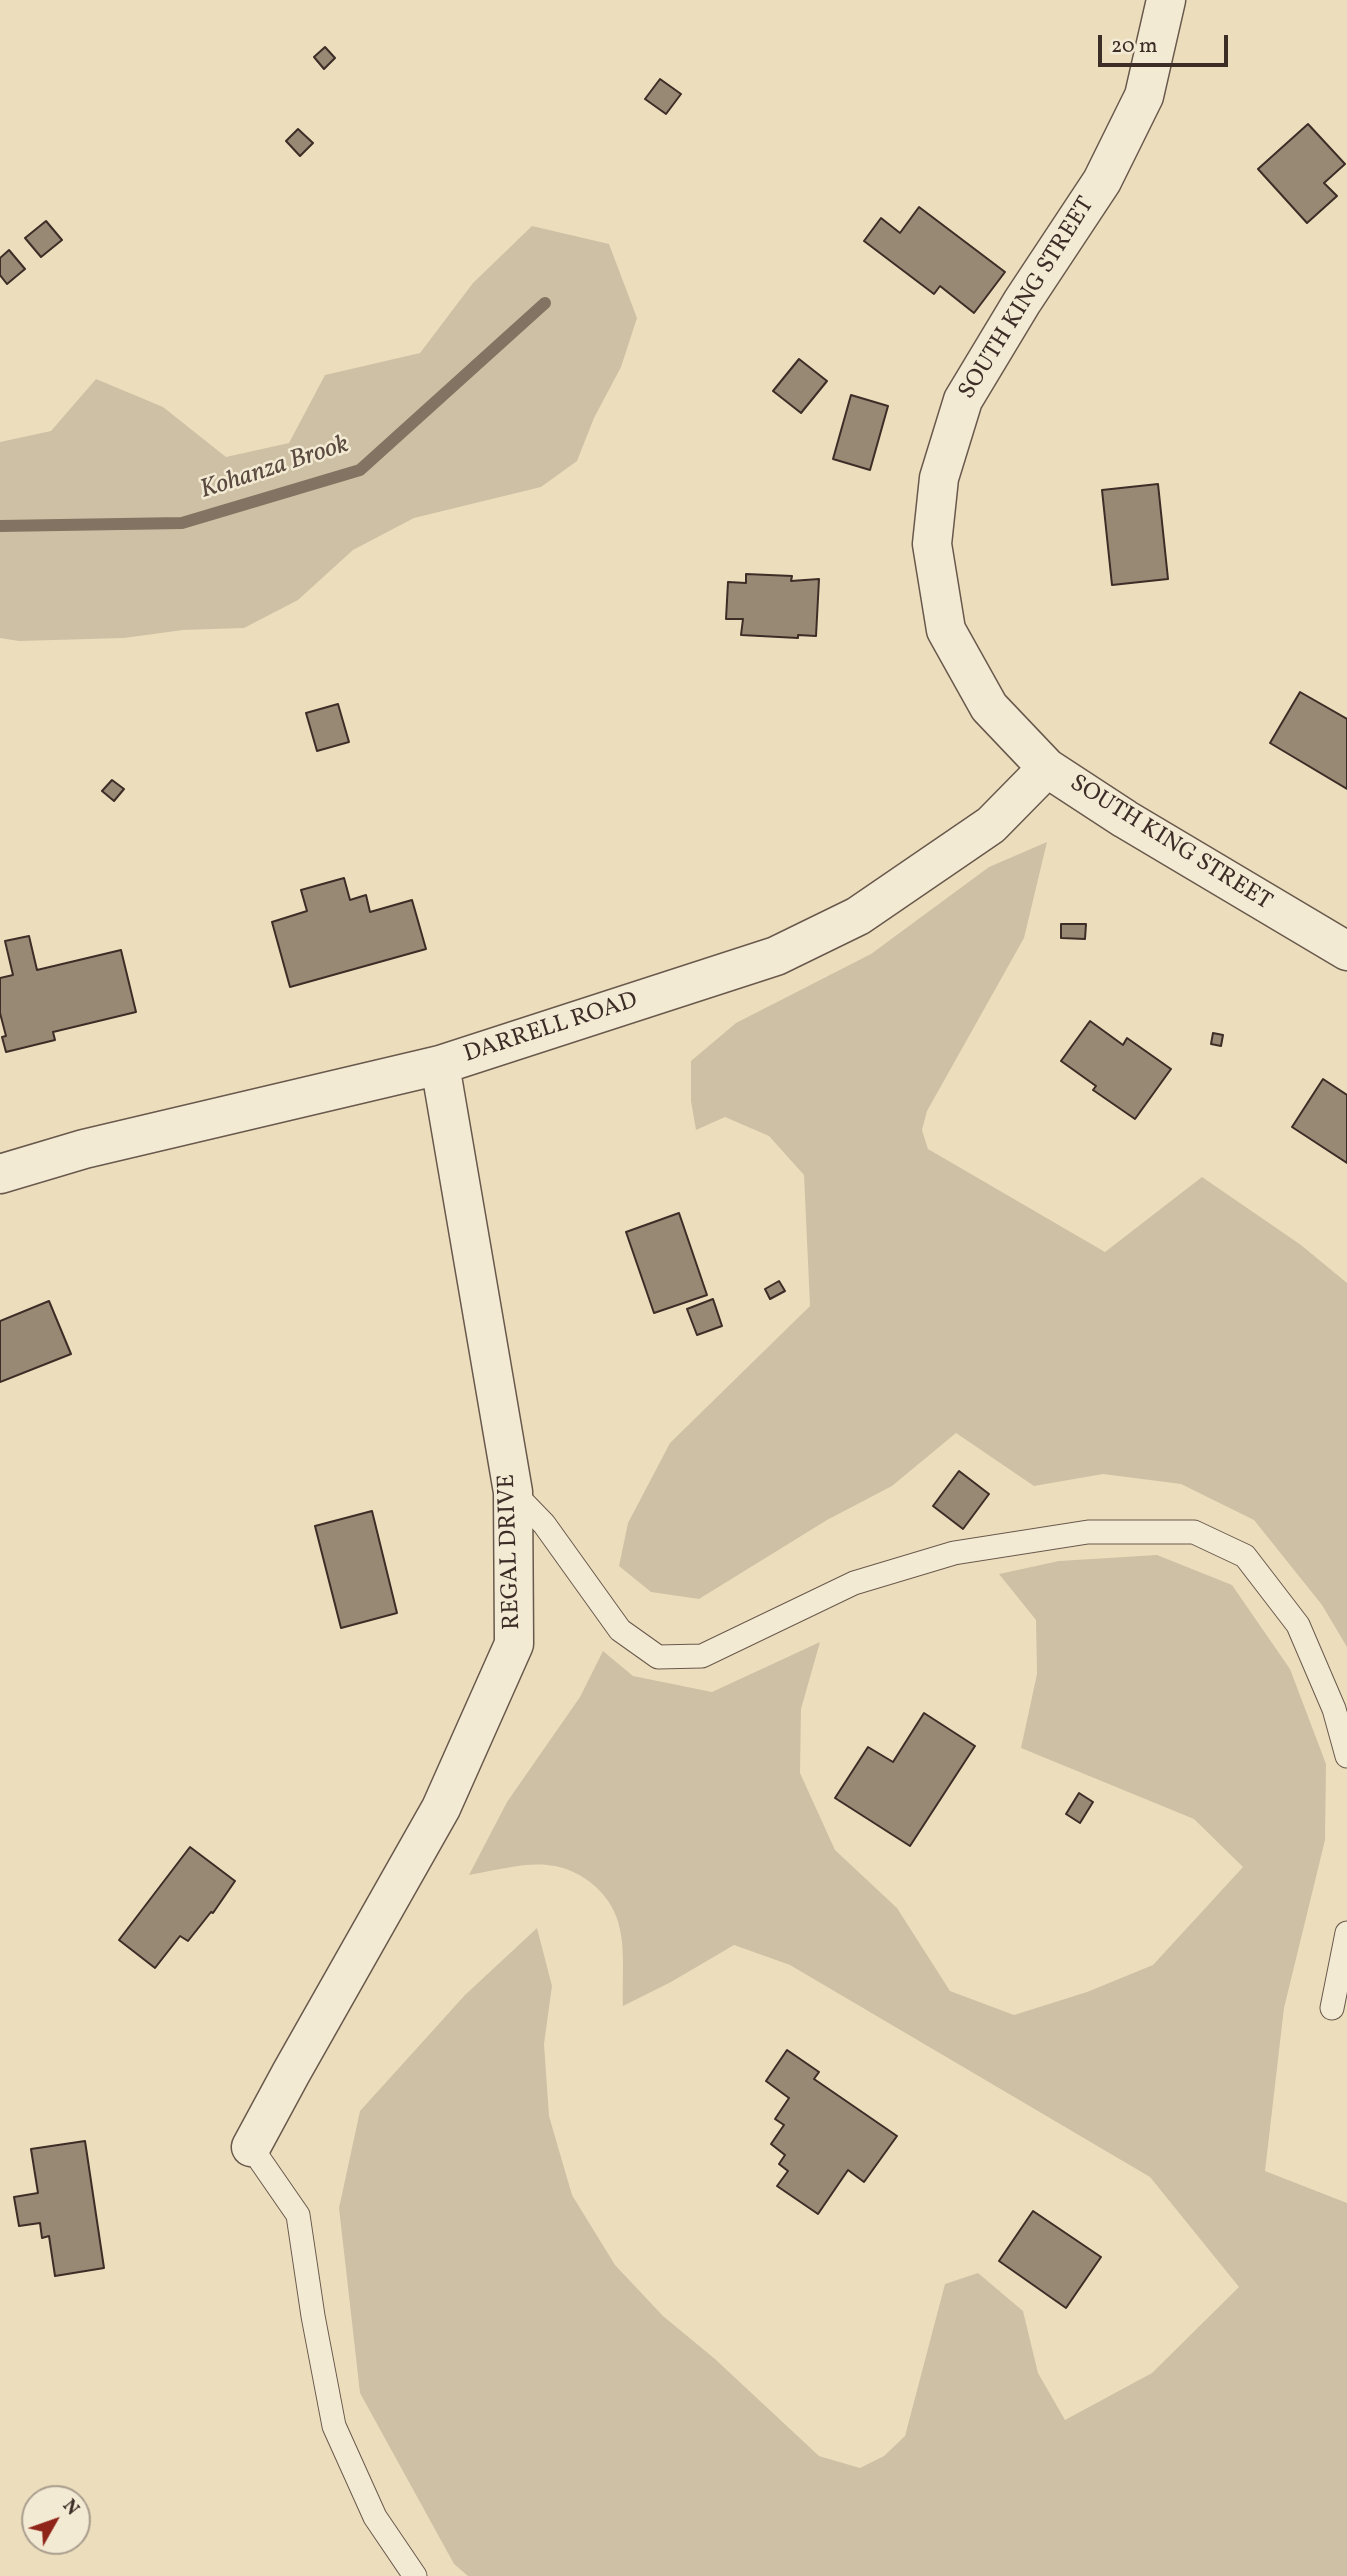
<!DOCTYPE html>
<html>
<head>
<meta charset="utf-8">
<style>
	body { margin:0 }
	#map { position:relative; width:1347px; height:2576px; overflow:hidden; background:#ecdebd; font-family:Vollkorn,serif }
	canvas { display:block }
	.north { position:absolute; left:21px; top:2485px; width:70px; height:70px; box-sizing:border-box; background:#f3ead4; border:2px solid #aa9e8f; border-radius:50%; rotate:50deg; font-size:19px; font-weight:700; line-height:28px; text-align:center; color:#3d2d27 }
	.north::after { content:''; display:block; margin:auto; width:24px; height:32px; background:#8f2418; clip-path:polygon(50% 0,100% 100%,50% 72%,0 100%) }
	.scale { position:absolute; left:1098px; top:35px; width:130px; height:32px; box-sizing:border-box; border:4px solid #3d2d27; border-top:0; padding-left:9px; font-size:21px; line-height:24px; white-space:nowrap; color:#3d2d27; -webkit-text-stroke:5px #f3ead4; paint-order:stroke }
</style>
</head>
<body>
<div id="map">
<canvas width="1347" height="2576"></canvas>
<div class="north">N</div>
<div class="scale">20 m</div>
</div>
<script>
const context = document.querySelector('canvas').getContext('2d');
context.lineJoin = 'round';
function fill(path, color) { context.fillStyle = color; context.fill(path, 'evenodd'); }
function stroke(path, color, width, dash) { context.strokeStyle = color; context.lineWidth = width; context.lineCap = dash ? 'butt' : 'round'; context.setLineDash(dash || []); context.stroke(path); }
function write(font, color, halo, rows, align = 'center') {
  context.font = font + ' Vollkorn,serif'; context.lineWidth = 5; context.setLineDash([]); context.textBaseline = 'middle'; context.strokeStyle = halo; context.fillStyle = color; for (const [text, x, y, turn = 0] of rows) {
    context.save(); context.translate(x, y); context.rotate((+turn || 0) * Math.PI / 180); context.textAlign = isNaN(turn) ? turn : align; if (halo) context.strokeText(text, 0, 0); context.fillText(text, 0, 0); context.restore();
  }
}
const green = new Path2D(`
	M532,226L609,244L637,318L621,367L594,418L577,461L541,487L414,518L353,550L298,600L244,628L183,630L124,638L19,641L0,638V442L51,431L96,379L163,407L226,457L289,443L325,375L420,353L473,283Z
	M1047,842L1024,938L927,1111L922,1130L928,1149L1105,1252L1202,1177L1301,1245L1347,1283V1647L1322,1605L1254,1520L1181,1484L1103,1474L1034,1486L956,1433L892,1486L827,1520L699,1599L651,1592L619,1566L628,1523L670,1443L810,1306L804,1175L769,1136L725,1117L696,1130L691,1101V1061L736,1023L871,954L989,867Z
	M1157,1555L1232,1585L1290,1669L1326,1764L1325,1840L1284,2008L1265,2171L1347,2203V2576H468L454,2564L360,2393L339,2208L360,2111L465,1995L537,1928L552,1986L544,2044L549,2116L572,2195L615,2265L663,2316L715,2359L819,2456L860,2468L884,2456L905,2436L945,2284L978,2273L1023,2311L1038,2373L1065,2420L1152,2373L1239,2287L1150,2177L790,1965L734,1945L671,1982L623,2006C622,1983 625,1951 620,1930C617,1913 609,1900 597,1888C556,1851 517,1867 469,1875L507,1802L580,1697L603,1651L633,1676L712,1692L820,1642L801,1709L800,1773L835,1850L897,1908L950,1991L1014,2015L1087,1992L1153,1965L1243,1867L1194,1819L1021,1748L1037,1674L1036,1620L999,1574L1059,1561Z`);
const stream = new Path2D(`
	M0,526L182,523L360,470L545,303`);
const building = new Path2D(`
	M325,47L335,58L324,69L314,57Z
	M660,79L681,94L666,114L645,99Z
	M1308,124L1345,164L1324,183L1337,196L1307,223L1258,169Z
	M298,129L313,143L300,156L286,141Z
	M919,207L1005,272L974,313L940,286L934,294L864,241L881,218L900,233Z
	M46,221L62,240L41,257L25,238Z
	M9,250L25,269L7,284L0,275V258Z
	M799,359L827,381L801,413L773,391Z
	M851,395L888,406L870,470L833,459Z
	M1158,484L1168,579L1112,585L1102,490Z
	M746,574L792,576L791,581L819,579L816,636L798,635V638L741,635L743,619H726L728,582L746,583Z
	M1300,692L1347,719V789L1270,743Z
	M338,704L349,742L317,751L306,713Z
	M112,780L124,789L114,801L102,791Z
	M344,878L350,900L366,895L370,912L412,900L426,949L290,987L272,922L307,911L301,890Z
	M1061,924H1086L1085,939L1061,938Z
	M29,936L37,970L121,950L136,1012L53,1032L55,1040L6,1052L2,1037L6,1036L0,1013V978L13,975L5,941Z
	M1090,1021L1123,1045L1127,1038L1171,1069L1135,1119L1093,1090L1096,1086L1061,1061Z
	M1213,1033L1223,1035L1221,1046L1211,1044Z
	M1323,1079L1347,1095V1163L1292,1127Z
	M679,1213L707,1295L654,1313L626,1232Z
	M779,1281L785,1291L770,1299L765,1289Z
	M713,1299L722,1326L697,1335L687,1309Z
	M49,1301L71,1354L0,1382V1321Z
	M959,1471L989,1494L963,1529L933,1506Z
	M372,1511L397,1613L341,1628L315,1526Z
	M924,1713L975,1746L910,1846L835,1798L868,1747L893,1762Z
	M1079,1793L1093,1802L1080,1823L1066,1814Z
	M190,1847L235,1881L213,1913L211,1912L188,1941L180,1936L155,1968L119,1940Z
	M787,2050L819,2072L814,2079L897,2136L864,2182L848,2170L818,2214L777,2186L788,2171L779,2164L785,2155L771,2144L784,2125L775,2119L789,2098L766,2081Z
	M85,2141L104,2268L55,2276L49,2236L42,2238L40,2223L19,2226L14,2197L38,2193L31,2149Z
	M1033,2211L1101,2257L1066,2308L999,2261Z`);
const service = new Path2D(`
	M513,1492L544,1524L620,1630L658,1657L702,1656L854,1583L954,1553L1088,1532H1194L1245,1556L1298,1625L1334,1709L1347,1756
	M1332,2008L1347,1933
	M251,2147L298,2215L313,2316L334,2426L375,2517L415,2576`);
const minor = new Path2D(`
	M1166,0L1144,96L1102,181L1022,302L963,400L939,478L932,544L946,630L989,707L1047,768L1125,819L1347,951
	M0,1174L84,1149L440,1065L776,956L858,916L991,825L1047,768
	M251,2147L291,2073L441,1808L514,1644L513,1492L440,1065`);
const streetNames = [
	["SOUTH KING STREET",1028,299,-58],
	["SOUTH KING STREET",1170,844,32],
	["DARRELL ROAD",551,1029,-18],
	["REGAL DRIVE",511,1552,-92]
];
const waterNames = [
	["Kohanza Brook",275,469,-18]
];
fill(green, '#cec0a4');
stroke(stream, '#827362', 12);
fill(building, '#988975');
stroke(building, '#3d2d27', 2);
stroke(service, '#69594c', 25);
stroke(minor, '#69594c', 41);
stroke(service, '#f3ead4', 23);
stroke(minor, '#f3ead4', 38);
write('24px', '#3d2d27', '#f3ead4', streetNames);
write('italic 26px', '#5a4a40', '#f3ead4', waterNames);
</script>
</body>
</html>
